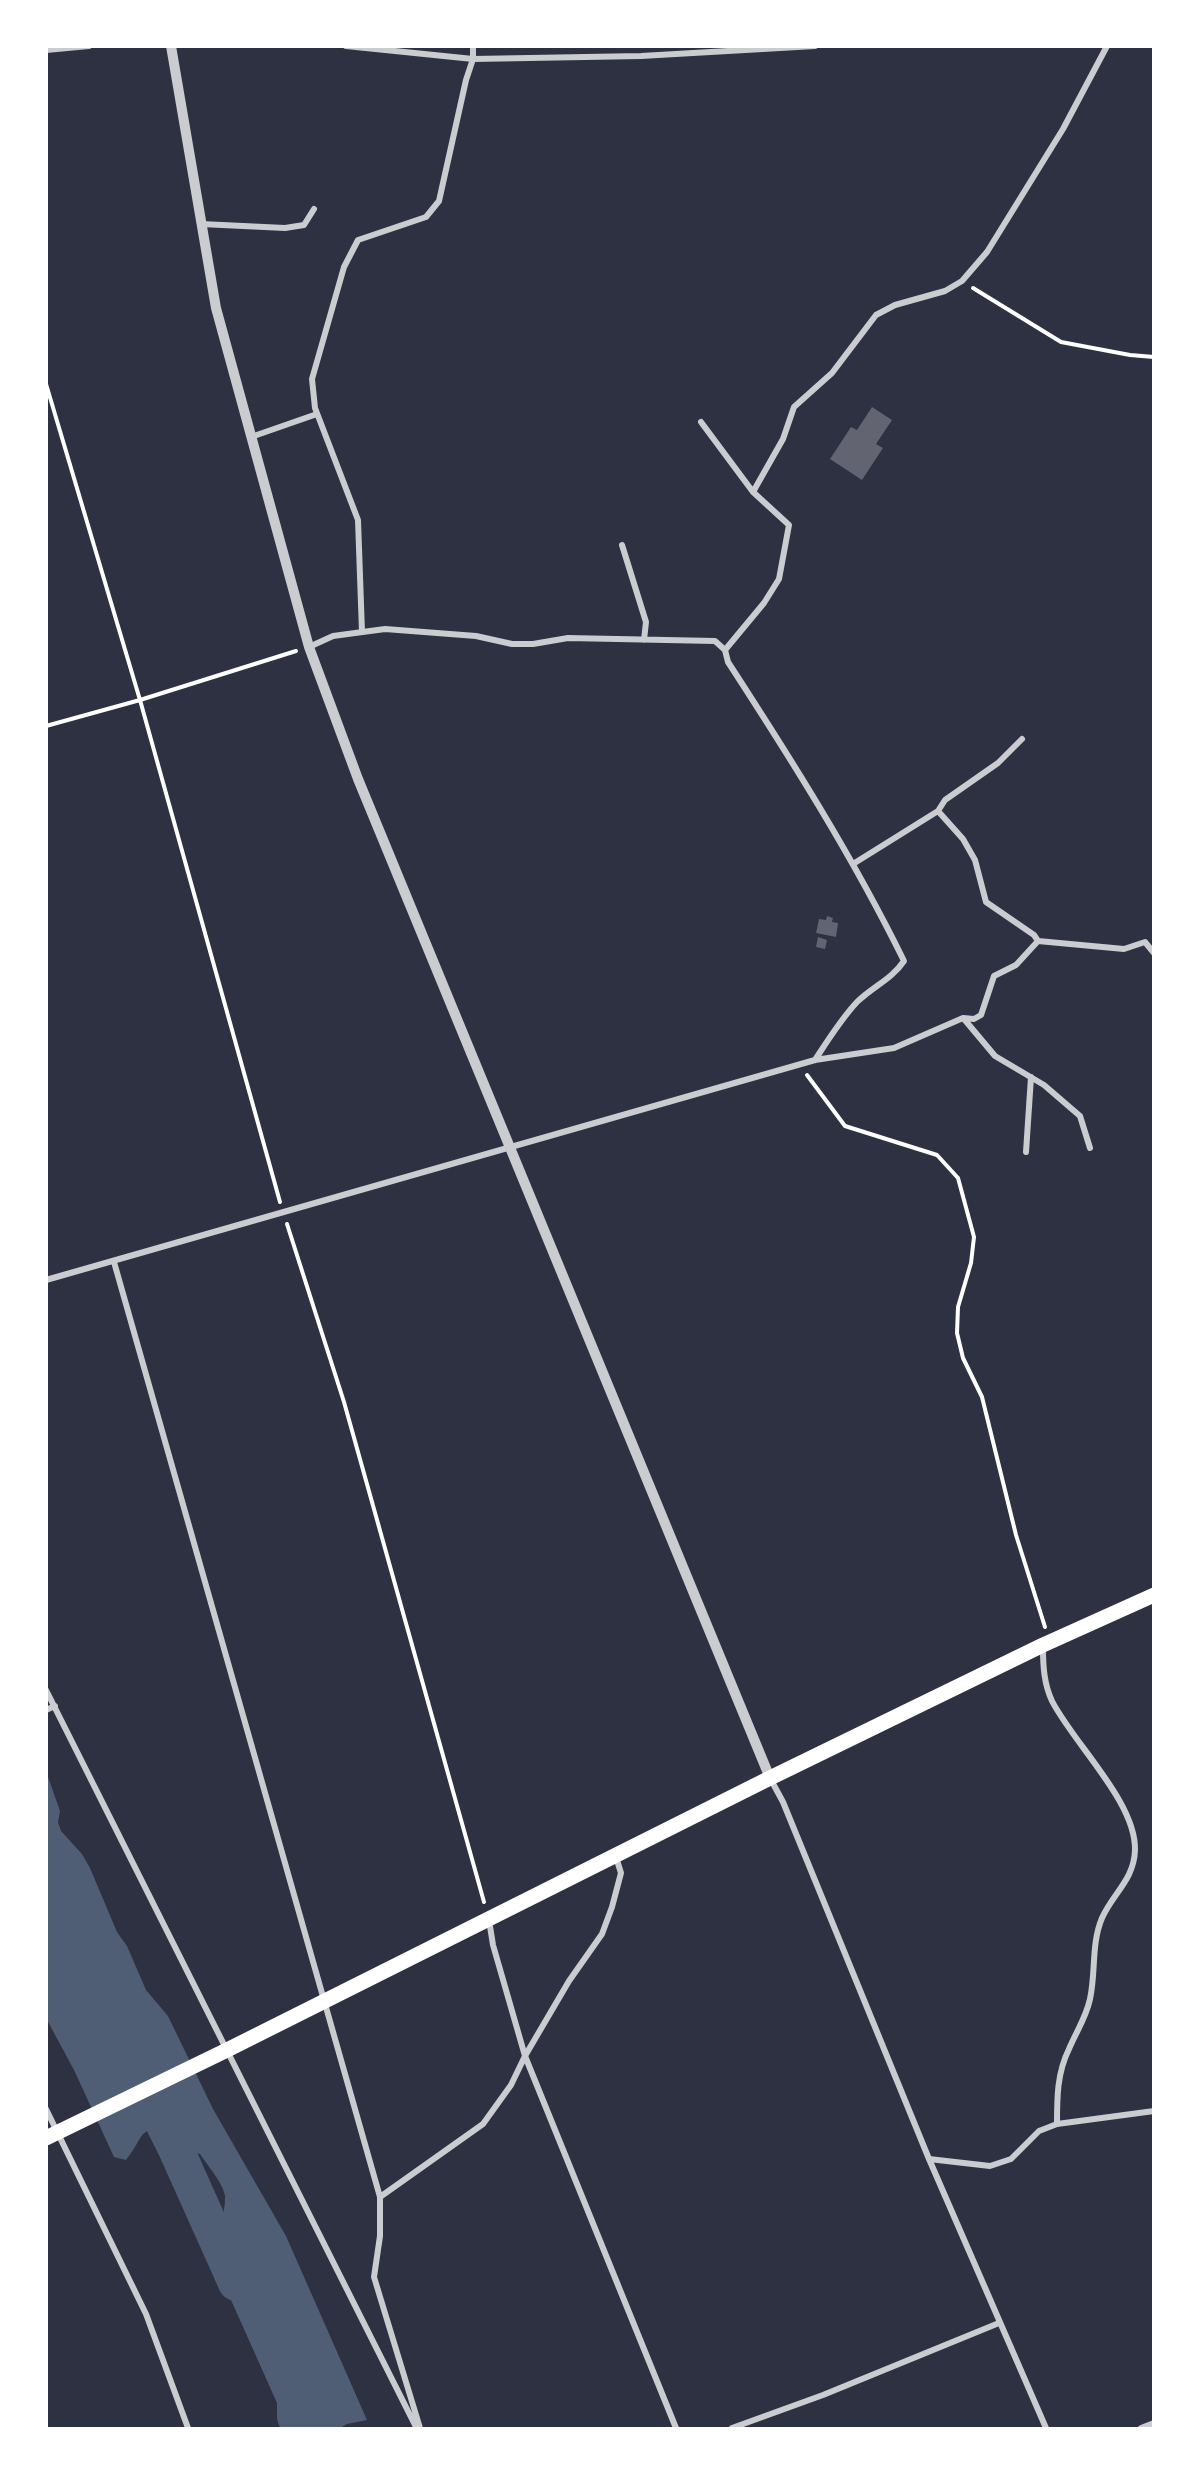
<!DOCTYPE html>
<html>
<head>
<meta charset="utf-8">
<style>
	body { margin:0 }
	#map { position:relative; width:1200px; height:2475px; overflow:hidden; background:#2d3142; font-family:"Space Grotesk",sans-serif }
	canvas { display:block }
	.frame { position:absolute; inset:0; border:48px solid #fff; pointer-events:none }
</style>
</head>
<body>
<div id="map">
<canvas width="1200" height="2475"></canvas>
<div class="frame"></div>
</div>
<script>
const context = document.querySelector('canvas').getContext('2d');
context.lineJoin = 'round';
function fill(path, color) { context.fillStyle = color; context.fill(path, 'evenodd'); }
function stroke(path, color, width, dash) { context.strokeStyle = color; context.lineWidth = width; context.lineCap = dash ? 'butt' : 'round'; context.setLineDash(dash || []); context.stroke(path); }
const water = new Path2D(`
	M46,1771L60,1811L58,1822L61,1831L82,1854L90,1868L117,1932L127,1946L146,1990L168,2016L213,2109L286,2236L367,2420L347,2424L340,2428H280L277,2419V2403L210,2253C216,2236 226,2215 225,2196C223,2183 208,2166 200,2154L188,2152L173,2125C134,2130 147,2134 126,2160L114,2157L74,2070L47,2020Z`);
const river = new Path2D(`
	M143,2083L175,2147L236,2283`);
const building = new Path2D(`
	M872,407L892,420L876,444L883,448L862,480L830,459L851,427L857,430Z
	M827,916L833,918L832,922L838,923L836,937L816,933L819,919L826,920Z
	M818,937L827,940L825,949L816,947Z`);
const path = new Path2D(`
	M973,288L1061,342L1130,355L1154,357
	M46,384L140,700L280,1202
	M46,726L140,700L296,651
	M807,1075L845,1126L937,1155L958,1178L974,1237L971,1263L958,1307L957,1333L963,1358L982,1397L1016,1535L1045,1627
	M287,1224L344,1402L484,1902`);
const minor = new Path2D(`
	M346,46L473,59L641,56L815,46
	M46,50L89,46
	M201,224L285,228L304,225L314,209
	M701,422L753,492
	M251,437L317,414
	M622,545L646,622L644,640
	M362,632L358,520L315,408L312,379L344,267L358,240L426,217L439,201L466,80L473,59V46
	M309,647L333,636L385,629L476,636L512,644H533L568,638L715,641L725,650L728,662C791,759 853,857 904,961C892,979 872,987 857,1002C841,1019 828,1040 815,1060
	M725,650L764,603L779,579L789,525L753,492L783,439L794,407L832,373L876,315L895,305L945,291L962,281L987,252L1063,129L1107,46
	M938,811L945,800L998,763L1022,739
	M853,864L938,811L963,839L975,860L986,902L1034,935L1038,941
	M964,1019L995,1056L1044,1085L1080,1116L1090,1148
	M1026,1152L1031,1077
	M114,1262L380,2197V2236L374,2277L420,2428
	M46,1280L815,1060L894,1048L963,1018L974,1019L981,1015L994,976L1016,965L1038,941L1124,949L1145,942L1154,953
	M1043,1648C1043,1666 1044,1684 1052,1701C1074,1744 1136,1802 1135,1850C1134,1880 1113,1893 1102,1918C1091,1944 1096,1972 1090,1999C1086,2018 1076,2032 1069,2049C1057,2073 1057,2098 1057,2124
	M46,1690L416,2427
	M46,1710L55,1706
	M770,1778L783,1802L929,2159L1046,2428
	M489,1920L493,1945L525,2056L676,2428
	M46,2109L146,2314L188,2428
	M929,2159L990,2166L1011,2159L1039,2131L1057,2124L1154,2111
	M380,2197L483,2124L511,2085L525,2056L569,1981L602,1934L612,1907L621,1873L616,1857
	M732,2428L823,2395L999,2323
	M1141,2428L1154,2423`);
const tertiary = new Path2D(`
	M171,46L216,308L309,647L358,779L770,1778`);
const primary = new Path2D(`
	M46,2138L227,2050L770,1778L1043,1645L1154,1595`);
fill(water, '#4f5d75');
stroke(river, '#4f5d75', 36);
fill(building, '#626471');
stroke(path, '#fff', 4);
stroke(minor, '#caccd0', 6);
stroke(tertiary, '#caccd0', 10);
stroke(primary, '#fff', 15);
</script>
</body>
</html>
